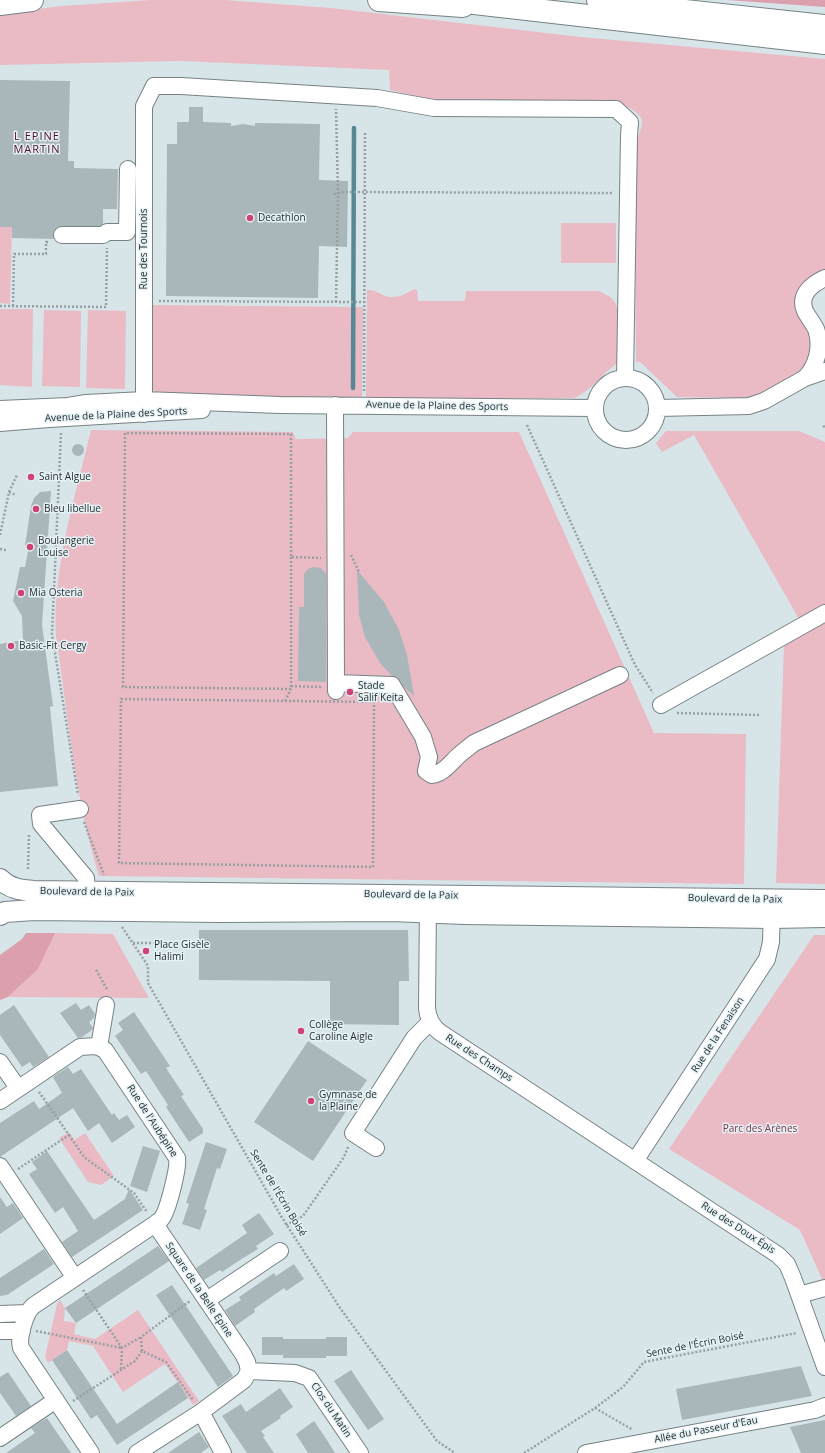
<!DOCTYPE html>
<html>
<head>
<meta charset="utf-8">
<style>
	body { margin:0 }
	canvas { display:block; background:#d7e5e9 }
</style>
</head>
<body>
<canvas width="825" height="1453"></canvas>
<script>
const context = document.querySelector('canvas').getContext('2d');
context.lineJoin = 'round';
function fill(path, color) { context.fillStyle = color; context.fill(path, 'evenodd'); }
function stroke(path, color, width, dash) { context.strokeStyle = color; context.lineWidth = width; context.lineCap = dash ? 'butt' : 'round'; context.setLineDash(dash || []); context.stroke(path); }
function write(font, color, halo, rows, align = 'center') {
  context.font = font + ' "Open Sans",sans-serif'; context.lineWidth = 3; context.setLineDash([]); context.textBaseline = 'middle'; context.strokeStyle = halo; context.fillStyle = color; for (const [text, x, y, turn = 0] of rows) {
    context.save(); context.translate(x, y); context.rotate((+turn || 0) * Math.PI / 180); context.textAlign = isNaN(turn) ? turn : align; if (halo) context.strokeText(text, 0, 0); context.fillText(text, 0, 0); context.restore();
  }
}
const green = new Path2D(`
	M151,0H225L331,8L581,37L825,59V274L807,284L812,336L811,359L800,372L753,398H750L677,397L640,362H636L635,147C644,119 649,118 620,103L436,101L390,90L389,70L181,61L0,65V14L61,6Z
	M561,223H616V263H561Z
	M0,227H12L10,304L0,303Z
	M414,289L417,290L418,301H465L466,291H598C604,294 610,295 614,301C622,311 619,349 619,362C602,373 592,391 574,398H366L367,290C374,290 377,292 383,295C394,300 404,295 414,289Z
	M151,305L363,307L362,398L160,396L156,394L151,387Z
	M0,309H33L32,387L0,385Z
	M44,310L81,311L80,387L42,386Z
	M88,310L126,311L125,389L86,388Z
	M91,430L293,432L296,439L348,438L353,432H519L654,733L746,734L744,884L99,876C75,798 68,716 56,636C52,569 76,494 91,430Z
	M666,431H799L825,442V605L799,619L694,435L662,452L656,443Z
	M825,619V884L776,883L784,643Z
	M55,933L113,934L149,998L8,997L38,969Z
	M814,935H825V1279H822L800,1230L669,1149Z
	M69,1132L74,1140L85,1133L114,1176L101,1185L88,1182L59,1138Z
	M60,1300L65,1308L64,1321L76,1323L74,1334L95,1339L138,1310L199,1401L193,1405L165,1364L123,1392L93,1346L69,1341L67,1350L48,1363L45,1357L57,1304Z`);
const forest = new Path2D(`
	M727,0H825V7Z
	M26,933H55L38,969L8,997L0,1000V955L22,939Z`);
const stream = new Path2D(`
	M353,388L354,128`);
const building = new Path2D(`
	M0,80L70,81L68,161H74V168L118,169L117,209H103V224L100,226L58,227L54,231L53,235L54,239L12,238V227H0Z
	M189,107H203V122L231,123V126L243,124L255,126V123L320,124L319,180L348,181L347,247L319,246L318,298L166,296L167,144H177V122H189Z
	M72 450a6 6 0 1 1 12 0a6 6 0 1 1-12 0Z
	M51,491L42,625L53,706L50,707L58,786L0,792V644L23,640L22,616L13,601L20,567H25L28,551L25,545L31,506L34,498L40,492Z
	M313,567L321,568L326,574V682L298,681L299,607H304V574L308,569Z
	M357,570L384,602L399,630L407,655L414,696L404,687L397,677L392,676L380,663L365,637L359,615Z
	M199,930H408L409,981H399V1025L330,1024V981L199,980Z
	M76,1003L81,1010L89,1005L95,1014L94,1018L89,1022L93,1028L92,1030L82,1037L78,1038L60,1013Z
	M14,1005L49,1057L33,1067L30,1062L22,1067L0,1035V1015Z
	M134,1012L170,1066L166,1068L184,1095L181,1096L203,1129V1133L189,1142L166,1107L168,1105L146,1071L141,1074L115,1036L123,1030L118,1023Z
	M308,1041L367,1080L313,1161L254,1122Z
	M68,1067L73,1074L81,1069L112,1115L114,1113L119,1120L127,1115L135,1127L112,1143L99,1123L88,1131L73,1108L0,1157V1123L34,1101L39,1109L62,1093L53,1077Z
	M206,1142L227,1149L220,1169L217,1168L204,1209L207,1210L200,1230L182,1224L189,1204L186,1203Z
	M143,1146L160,1151L147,1192L130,1186Z
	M47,1151L94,1220L125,1199L129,1189L143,1210L72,1257L62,1242L78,1231L63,1207L55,1213L29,1174L37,1169L32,1162Z
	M0,1197L7,1207L13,1203L23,1218L0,1234Z
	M259,1213L274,1234L256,1246L258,1249L240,1260L222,1272L220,1270L204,1280L196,1268L247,1233L242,1225Z
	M158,1246L169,1261L76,1323L65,1308Z
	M44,1249L54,1264L7,1295L0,1296V1278Z
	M294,1264L304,1279L286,1291L284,1288L254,1309L255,1312L235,1326L225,1310L241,1300L239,1297L274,1273L276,1276Z
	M172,1285L233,1376L218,1387L156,1295Z
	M262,1337H283V1339H326V1337H347V1356H326V1358H283V1355H262Z
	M67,1350L117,1424L178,1382L188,1398L117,1445L97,1415L91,1419L52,1360Z
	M801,1366L812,1396L682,1420L676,1389Z
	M351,1370L384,1419L368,1430L334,1381Z
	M8,1372L31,1406L16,1416L0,1393V1377Z
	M280,1388L293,1407L280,1416L281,1418L261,1431L265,1436L263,1437L274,1453H247L222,1416L241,1404L246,1412Z
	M47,1418L71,1453H6L35,1433L31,1428Z
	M825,1420V1453H801L790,1427Z
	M314,1421L327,1440L335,1453H308L296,1434Z
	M199,1432L209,1447L201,1453H168Z`);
const path = new Path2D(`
	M334,194L345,192L613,193
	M159,301L364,302
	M336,302L338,193L336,109
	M0,306L106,307L107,248
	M13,306L14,254H46V242H49
	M364,391L365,131
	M527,425L635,665L653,693
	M823,426L825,427
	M61,433L52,634L78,795
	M9,492L16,495
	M0,535L9,492L17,475
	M0,549L6,550
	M351,555L359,572
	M291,557V689L123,687L125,433L291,434V557L321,558
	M291,686L322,687
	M121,699L374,702L373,867L119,863Z
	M285,701L291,689
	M677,713L759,715
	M84,822L104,875
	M28,869L29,834
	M122,927L148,966V983L281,1216L340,1308L437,1441L455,1453
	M133,943H164
	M96,970L108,991
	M69,1135L84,1157L134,1193L147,1212
	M18,1169L69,1135L39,1092
	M286,1225L303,1216L344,1157L348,1147
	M83,1290L122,1348
	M36,1331L122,1348
	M142,1351L141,1337L190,1301
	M121,1369L122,1348L141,1337
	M73,1401L135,1361L142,1351L166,1362L193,1400
	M595,1408L633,1430
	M524,1453L595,1408L623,1387L644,1362L797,1333`);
const minor = new Path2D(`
	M62,235H103L107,232H127L128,169
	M805,378C817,366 822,346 816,329C813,323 808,317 805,311C798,295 812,284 825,278
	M595 409a31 31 0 1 1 62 0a31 31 0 1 1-62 0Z
	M335,405L336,691
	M657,408L749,406L764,401L805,378L825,371
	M0,409L68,406L86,403L144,400L280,405L594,408
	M144,414V106L154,86H181L377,98L434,108L616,109L630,122L629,136L625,378
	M0,423L49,419L202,410
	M336,683L392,685L423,737L429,757L426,771L432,775C443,773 449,765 457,757C462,752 469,747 474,743L620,675
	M661,705L825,613
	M80,809L40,815L41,824L86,878L87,891
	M428,902L427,1008C428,1019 432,1027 441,1033L778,1255L787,1264L793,1278L825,1367
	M99,1047L106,1005
	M0,1062L18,1088
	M0,1101L80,1047L96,1046L105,1050L177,1158C179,1167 168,1210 162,1218C160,1221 157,1222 155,1224
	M376,1148L353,1133L414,1038L430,1022
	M635,1161L767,959L771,942L772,907
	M0,1166L75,1278
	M799,1295L825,1288
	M207,1300L280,1251
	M0,1314L27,1313
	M0,1331H22
	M249,1371L295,1373L309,1378L360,1453
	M201,1412L223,1453
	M0,1438L56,1400
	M91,1453L21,1348C18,1338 25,1313 33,1306L155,1224L243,1354L247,1362L249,1371L244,1380L201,1412L137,1453
	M586,1453L815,1410L825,1406`);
const major = new Path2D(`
	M0,879C10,889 21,890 34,891L825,900
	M0,915L5,912L34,910L221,912L392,911L464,914L773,918L825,917`);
const highway = new Path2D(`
	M379,0L463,6
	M448,0L825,43
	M598,0L634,7
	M0,4L32,0
	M623,5L685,11L825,26`);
const markers = [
	[250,218,4,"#cf4273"],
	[31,477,4,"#cf4273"],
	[36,509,4,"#cf4273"],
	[30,547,4,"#cf4273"],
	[21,593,4,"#cf4273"],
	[11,646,4,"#cf4273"],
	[350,692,4,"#cf4273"],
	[146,951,4,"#cf4273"],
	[301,1031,4,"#cf4273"],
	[311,1101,4,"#cf4273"]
];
const poiNames = [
	["Decathlon",258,218],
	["Saint Algue",39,477],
	["Bleu libellue",44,509],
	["Boulangerie",38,541],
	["Louise",38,553],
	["Mia Osteria",29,593],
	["Basic-Fit Cergy",19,646],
	["Stade",358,686],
	["Salif Keita",358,698],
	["Place Gisèle",154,945],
	["Halimi",154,957],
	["Collège",309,1025],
	["Caroline Aigle",309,1037],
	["Gymnase de",319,1095],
	["la Plaine",319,1107]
];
const streetNames = [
	["Rue des Tournois",144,249,-90],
	["Avenue de la Plaine des Sports",437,406,1],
	["Avenue de la Plaine des Sports",116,415,-3],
	["Boulevard de la Paix",87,892,1],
	["Boulevard de la Paix",411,895,1],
	["Boulevard de la Paix",735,899,1],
	["Rue de la Fenaison",718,1035,-57],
	["Rue des Champs",479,1058,33],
	["Rue de l'Aubépine",152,1121,57],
	["Sente de l'Écrin Boisé",278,1193,59],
	["Rue des Doux Épis",738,1228,33],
	["Square de la Belle Epine",199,1290,56],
	["Sente de l'Écrin Boisé",695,1345,-11],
	["Clos du Matin",331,1410,56],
	["Allée du Passeur d'Eau",706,1430,-11]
];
const parkNames = [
	["Parc des Arènes",760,1129]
];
const neighbourhoodNames = [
	["L EPINE",37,137],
	["MARTIN",37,150]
];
fill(green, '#eabbc5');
fill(forest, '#db9fad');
stroke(stream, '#588896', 4.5);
fill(building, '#a9b6ba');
stroke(minor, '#768286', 18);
stroke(major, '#768286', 22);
stroke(highway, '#768286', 24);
stroke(path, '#96a0a3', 2.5, [2, 2]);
stroke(minor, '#fff', 16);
stroke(major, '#fff', 20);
stroke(highway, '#fff', 22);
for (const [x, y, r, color] of markers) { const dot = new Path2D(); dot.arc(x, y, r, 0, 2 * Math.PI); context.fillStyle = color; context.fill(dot); stroke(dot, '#e4f2f6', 1.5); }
write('10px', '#292e30', '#e4f2f6', poiNames, 'left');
write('10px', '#292e30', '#e4f2f6', streetNames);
write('10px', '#7b3349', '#e4f2f6', parkNames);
context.letterSpacing = '1px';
write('11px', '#510d27', '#e4f2f6', neighbourhoodNames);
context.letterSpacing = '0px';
</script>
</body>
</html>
